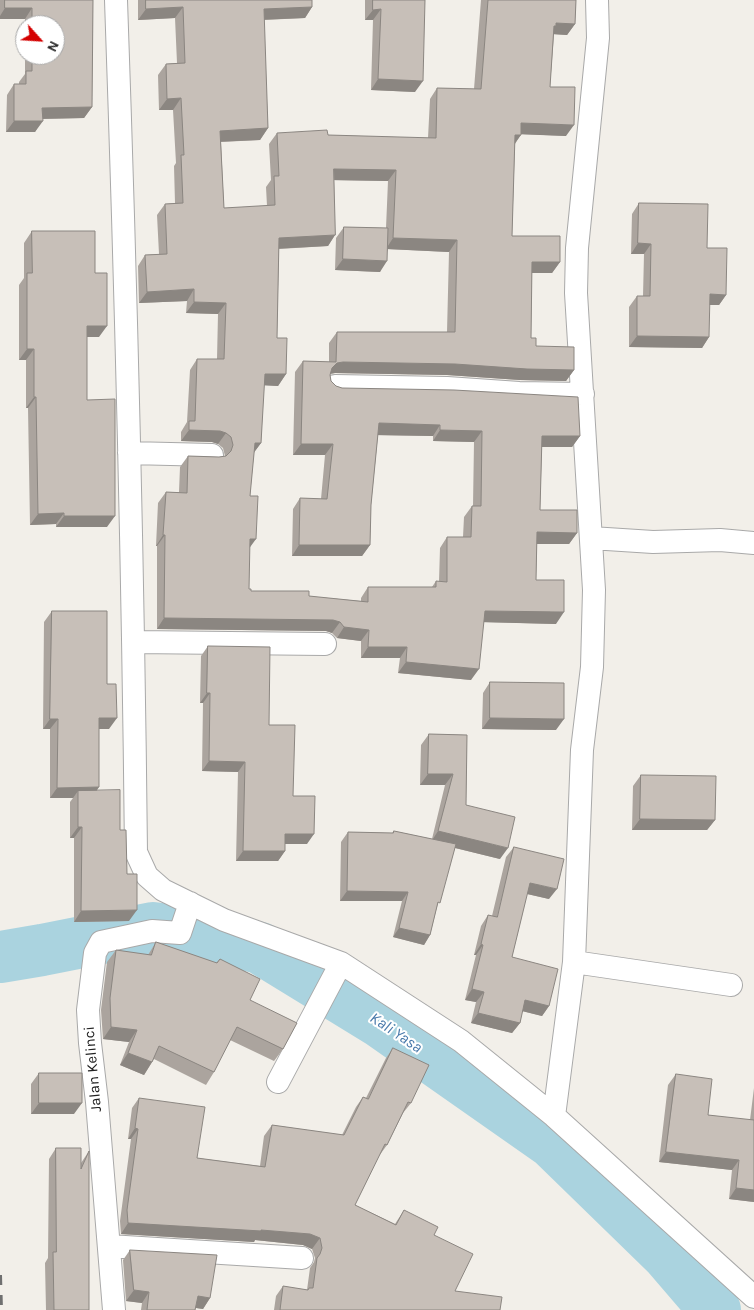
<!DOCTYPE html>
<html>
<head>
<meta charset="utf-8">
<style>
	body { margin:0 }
	#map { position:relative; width:754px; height:1310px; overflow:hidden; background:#f2efe9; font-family:Karla,sans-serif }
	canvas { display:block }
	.north { position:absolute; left:15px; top:15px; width:50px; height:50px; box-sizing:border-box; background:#fff; border:1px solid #a7a7a7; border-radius:50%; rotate:116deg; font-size:14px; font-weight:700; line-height:20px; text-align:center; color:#222 }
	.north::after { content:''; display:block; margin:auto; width:18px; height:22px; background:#d40000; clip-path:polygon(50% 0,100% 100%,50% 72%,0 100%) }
</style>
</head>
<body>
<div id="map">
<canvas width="754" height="1310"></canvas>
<div class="north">N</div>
</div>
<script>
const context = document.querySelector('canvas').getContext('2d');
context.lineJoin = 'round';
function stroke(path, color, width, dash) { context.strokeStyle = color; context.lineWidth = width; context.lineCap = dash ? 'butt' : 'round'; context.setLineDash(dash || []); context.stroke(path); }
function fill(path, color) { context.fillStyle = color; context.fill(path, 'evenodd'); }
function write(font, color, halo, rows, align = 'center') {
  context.font = font + ' Karla,sans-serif'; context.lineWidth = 4; context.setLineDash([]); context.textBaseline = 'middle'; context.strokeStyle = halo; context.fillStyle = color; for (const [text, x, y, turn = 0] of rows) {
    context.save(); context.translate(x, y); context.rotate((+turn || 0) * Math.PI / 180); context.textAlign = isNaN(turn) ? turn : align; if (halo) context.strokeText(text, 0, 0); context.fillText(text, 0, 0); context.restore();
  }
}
const river = new Path2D(`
	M0,957L42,950L153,928L209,935L260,948L379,1021L553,1143L667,1254L715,1310`);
const minor = new Path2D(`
	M116,0C126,284 133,568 136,852L147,876L163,890L224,920L341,963L461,1041L554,1116L754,1297
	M335,386L447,388L519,393L583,394
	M129,453L212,455
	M591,538L653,542L720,540L754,543
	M134,642L325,644
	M574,962L731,985
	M278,1082L341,963
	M554,1116L574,962L582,750L592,667L594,590L576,293L577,248L598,38L597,0
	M109,1246L302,1258
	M114,1310L97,1102L90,1043L88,1010L95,953L101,942L152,931L180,933L190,903`);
const rail = new Path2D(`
	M0,1275L1,1310`);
const wall = new Path2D(`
	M0,0H93L92,107L84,118L42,119L35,132H6L7,95L14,84H19V82L25,74V19H0ZM25,25H55V55H25Z
	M138,0H312V7L305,18L264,20L268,128L260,140L221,142L224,208L267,206L266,187L271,180L269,144L277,133L328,135L428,138L430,99L437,88L474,89L481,0H576L575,24L567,35L554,34L550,87L566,136L521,134L515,144L512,236L560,262L552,273H532L531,338L536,346L574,370L566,381L520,380L447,375L335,373L330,374V375L331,381L336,386L342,388L580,436L572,447H542L540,510L577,533L569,544H537L536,580L556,624L484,622L471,680L398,673L400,658H361V641L337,638L332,633L326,631L157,629V546H156L158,503L166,492H179L180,467L188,456L219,457L225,456L223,448L218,444L212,442L181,441V432L187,422L190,370L197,359H217L218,314L186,313L187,301L139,303L138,266L145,255L159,254L157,215L165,204L175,203L174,166L176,163L173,110H159L158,75L166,64L177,63L175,18L138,20ZM334,180L388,181L386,228L344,227L336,238L335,270L380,272L388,249L449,252L447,332H337L329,343V362L303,361L295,372L293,455H325L321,499L300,498L293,509L292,556H362L370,545L371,505L378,435L433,436V441L474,442L473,506H472L464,517L463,537H447L440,548L439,582L436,581L432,587H368L361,598V601L251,591L249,589L250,496L254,452L261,443L264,385L278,386L286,374L277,338L279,249L328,246L335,235Z
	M365,0H425L415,92L371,90L373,20H365Z
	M639,203L707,248L726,295L719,305H709V337L702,348L629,347V307L637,296H643L644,254H631L632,214Z
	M32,231L95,273L99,337H87V400L107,527H56V524L30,525L28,408H26V360H19V285L24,278V243Z
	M52,611L107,684L109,729H99L97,791L120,830L127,874L129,921L74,922V838H70V802L73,798H50V729H43L44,622Z
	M208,646L269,725L293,796L307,844H285V851L278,861H236L238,772L202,771L203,703H200L201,656Z
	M490,682L556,730L482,729L483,693Z
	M429,734L467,735L466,805L500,859L455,848L437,907L430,935L424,945L393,937L402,901H340L341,842L348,832L392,833L394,831L432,839L445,785H420L421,745Z
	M641,775L715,820L707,830H632L633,786Z
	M514,847L549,899L527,894L512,957L549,1006L542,1016L522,1011L520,1023L512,1033L471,1023L476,1002L465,1000L476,955H474L481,926L488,915L492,916L506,857Z
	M156,942L216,963L220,959L250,1000L283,1049L274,1061L230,1040L214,1072L206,1085L154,1059L144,1075L120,1065L129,1042L103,1039L101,1010L107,962L116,950L148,955Z
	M393,1048L411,1103L403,1113L387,1145L379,1156L355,1205L395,1224L404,1210L434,1235L455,1291L500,1310H274L276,1296L283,1286L307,1290L310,1268L314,1262L315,1258L312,1249L303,1245L255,1240L254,1242L121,1234L120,1221L131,1139H128L132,1108L139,1098L197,1158L260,1166L264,1136L272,1125L342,1135L356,1107L363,1097L366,1098L386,1058Z
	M39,1073L74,1114H31V1084Z
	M676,1074L708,1115L750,1120L754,1088V1202L729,1199L732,1170L659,1162L668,1085Z
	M56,1148L81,1163L89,1151V1310H46L45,1263L48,1258L49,1159Z
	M130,1250L210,1298L203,1309L196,1308L195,1310H141L142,1303L126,1301L123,1260Z`);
const shadedWall = new Path2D(`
	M183,7L175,18L138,20L146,9Z
	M312,7L305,18L256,20L264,9Z
	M5,8H32L25,19H0V16Z
	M381,9L373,20H365L373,10Z
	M556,23L575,24L567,35L550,34Z
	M378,79L423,81L415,92L371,90Z
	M181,98L173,110H159L167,99Z
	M92,107L84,118L34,119L42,108Z
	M14,121H43L35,132H6Z
	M521,123L574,125L566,136L514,134Z
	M268,128L260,140L213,142L220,131Z
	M515,135H521L513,146Z
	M334,169L396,170L388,181L326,180Z
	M335,235L328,246L272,249L279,238Z
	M393,238L457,240L449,252L386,249Z
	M638,243L651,244L644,254H631Z
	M343,259L387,261L380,272L335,270Z
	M532,262H560L552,273H524Z
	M194,289L187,301L139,303L147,292Z
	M710,294L726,295L719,305H702Z
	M194,302L226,303L218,314L186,313Z
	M87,326H107L99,337H79Z
	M637,336L709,337L702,348L629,347Z
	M27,349H34L26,360H19Z
	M343,362L455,364L574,370L566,381L520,380L447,375L335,373L329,374L332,368L337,363Z
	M265,374H286L278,386L257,385Z
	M34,397H36L28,408H26Z
	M379,423L440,425L433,436L371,435Z
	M189,430L220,431L226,433L218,444L212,442L181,441Z
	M440,430L482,431L474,442L433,441Z
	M542,436H580L572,447H534Z
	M255,443H261L253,454Z
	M301,444H333L325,455H293Z
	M64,513L56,524L30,525L38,514Z
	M64,516H115L107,527H56Z
	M537,532L577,533L569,544H530Z
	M163,535H165L157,546H156Z
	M250,539H256L248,550Z
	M299,545H370L362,556H292Z
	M485,611L564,612L556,624L477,622Z
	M164,618L333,620L340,622L332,633L326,631L157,629Z
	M344,627L369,630L361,641L337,638Z
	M368,647H407L400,658H361Z
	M406,662L479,669L471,680L398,673Z
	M207,693H210L203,703H200Z
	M99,718H117L109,729H91Z
	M490,718L564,719L556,730L482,729Z
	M50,719H58L50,729H43Z
	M209,761L245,762L238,772L202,771Z
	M428,774H453L445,785H420Z
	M99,787L92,798L78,791L73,798H50L57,788Z
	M640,819L715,820L707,830H632Z
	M78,827H82L74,838H70Z
	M438,831L508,848L500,859L431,842Z
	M285,834H314L307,844H278Z
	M243,851H285L278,861H236Z
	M530,883L557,889L549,899L523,893Z
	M347,891L408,892L402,901H340Z
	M137,910L129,921L74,922L81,911Z
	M399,928L430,935L424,945L393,937Z
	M481,944L483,945L476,955H474Z
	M472,989L484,992L476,1002L465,1000Z
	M525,1000L549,1006L542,1016L518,1010Z
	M478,1013L520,1023L512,1033L471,1023Z
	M111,1027L137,1030L129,1042L103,1039Z
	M128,1053L152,1062L144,1075L120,1065Z
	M39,1103H82L74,1114H31Z
	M135,1128L138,1129L131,1139H128Z
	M666,1152L739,1160L732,1170L659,1162Z
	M736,1188L754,1190V1202L729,1199Z
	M128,1223L261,1230L310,1234L320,1238L312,1249L303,1245L255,1240L254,1242L121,1234Z
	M134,1290L149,1292L142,1303L126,1301Z
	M198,1296L210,1298L203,1309L190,1307Z`);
const building = new Path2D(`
	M5,0H93L92,107L42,108L43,121H14V84H26V71H32V55H55V25H32V8H5Z
	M146,0H312V7L264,9L268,128L220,131L224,208L275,205L274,176H279L277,133L327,130L328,135L436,138L437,88L481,89L488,0H576L575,24L556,23V26H554L550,87H575L574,125L521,123V135H515L512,236H560V262H532L531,338H536V346L574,347V370L527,369L455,364L343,362L337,363L332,368L330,375L331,381L336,386L342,388L454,390L578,397L580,436H542L540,510H577V533L537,532L536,580H564V612L485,611L479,669L406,662L407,647H368L369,630L344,627L340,622L333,620L164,618L165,535H163L166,492L187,493L188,456L219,457L226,456L231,451L233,445L231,437L226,433L220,431L189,430V421H195L197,359H224L226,303L194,302V289L147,292L145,255L167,254L165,204L183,203L181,155H184L181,98L167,99L166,64L185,63L183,7L146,9ZM334,169L396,170L393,238L457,240L455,332H337L336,362L303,361L301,444H333L327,499L300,498L299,545H370L371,505L379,423L440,425V430L482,431L481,506H472L471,537H447V582L436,581V587H368V602L309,596V591H251V589H249L250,539H256L258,496H250L255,443H261L265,374H286L287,338H277L279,238L335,235Z
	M373,0H425L423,81L378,79L381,9L373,10Z
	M639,203L708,204L707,248H727L726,295L710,294L709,337L637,336V296H650L651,244L638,243Z
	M344,227L388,228L387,261L343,259Z
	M32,231H95V273H107V326H87V400L115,399V516H64V513L38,514L36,397H34V349H27V273H32Z
	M52,611H107V684H116L117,718H99V787L57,788L58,719H50Z
	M208,646L270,647L269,725H295L293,796H315L314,834H285V851H243L245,762L209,761L210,693H207Z
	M490,682L564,683V719L490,718Z
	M429,734L467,735L466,805L515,817L508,848L438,831L453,774H428Z
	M641,775L716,776L715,820L640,819Z
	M120,790V830H126L127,874H137V910L81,911L82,827H78V791Z
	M394,831L456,844L440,903L438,902L430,935L399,928L408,892L347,891L348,832L393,833Z
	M514,847L564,859L557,889L530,883L512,957L558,969L549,1006L525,1000L520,1023L478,1013L484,992L472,989L483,945L481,944L488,915L497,917Z
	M156,942L217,963L220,959L260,979L250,1000L297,1023L283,1049L237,1027L214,1072L159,1046L152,1062L128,1053L137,1030L111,1027L110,998L116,950L151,955Z
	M393,1048L429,1065L411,1103L408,1102L387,1145L385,1144L355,1205L396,1225L404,1210L438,1227L434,1235L473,1254L455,1291L502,1297L500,1310H280L283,1286L308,1290L309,1288H313L317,1258L320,1254L322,1248L320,1238L310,1234L261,1230V1231L128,1223L127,1210L138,1129L135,1128L139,1098L205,1107L197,1158L265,1167L272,1125L344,1135L363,1097L368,1099Z
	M39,1073H82V1103H39Z
	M676,1074L712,1079L708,1115L754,1120V1190L736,1188L739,1160L666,1152Z
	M56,1148H81V1169L89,1151V1310H54L53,1252H56Z
	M130,1250L217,1255L210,1298L198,1296L195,1310H147L149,1292L134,1290Z`);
const streetNames = [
	["Jalan Kelinci",93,1069,-95]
];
const waterNames = [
	["Kali Yasa",396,1033,34]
];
stroke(river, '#aad3df', 52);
stroke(minor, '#a9a9a9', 24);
stroke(minor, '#fff', 22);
stroke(rail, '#707070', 4, [10, 10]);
fill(wall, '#aba49e');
fill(shadedWall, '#8b8681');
fill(building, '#c7bfb8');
stroke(building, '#8b8681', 1);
write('15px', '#222', '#fff', streetNames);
write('italic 16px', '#4a7aab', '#fff', waterNames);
</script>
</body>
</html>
